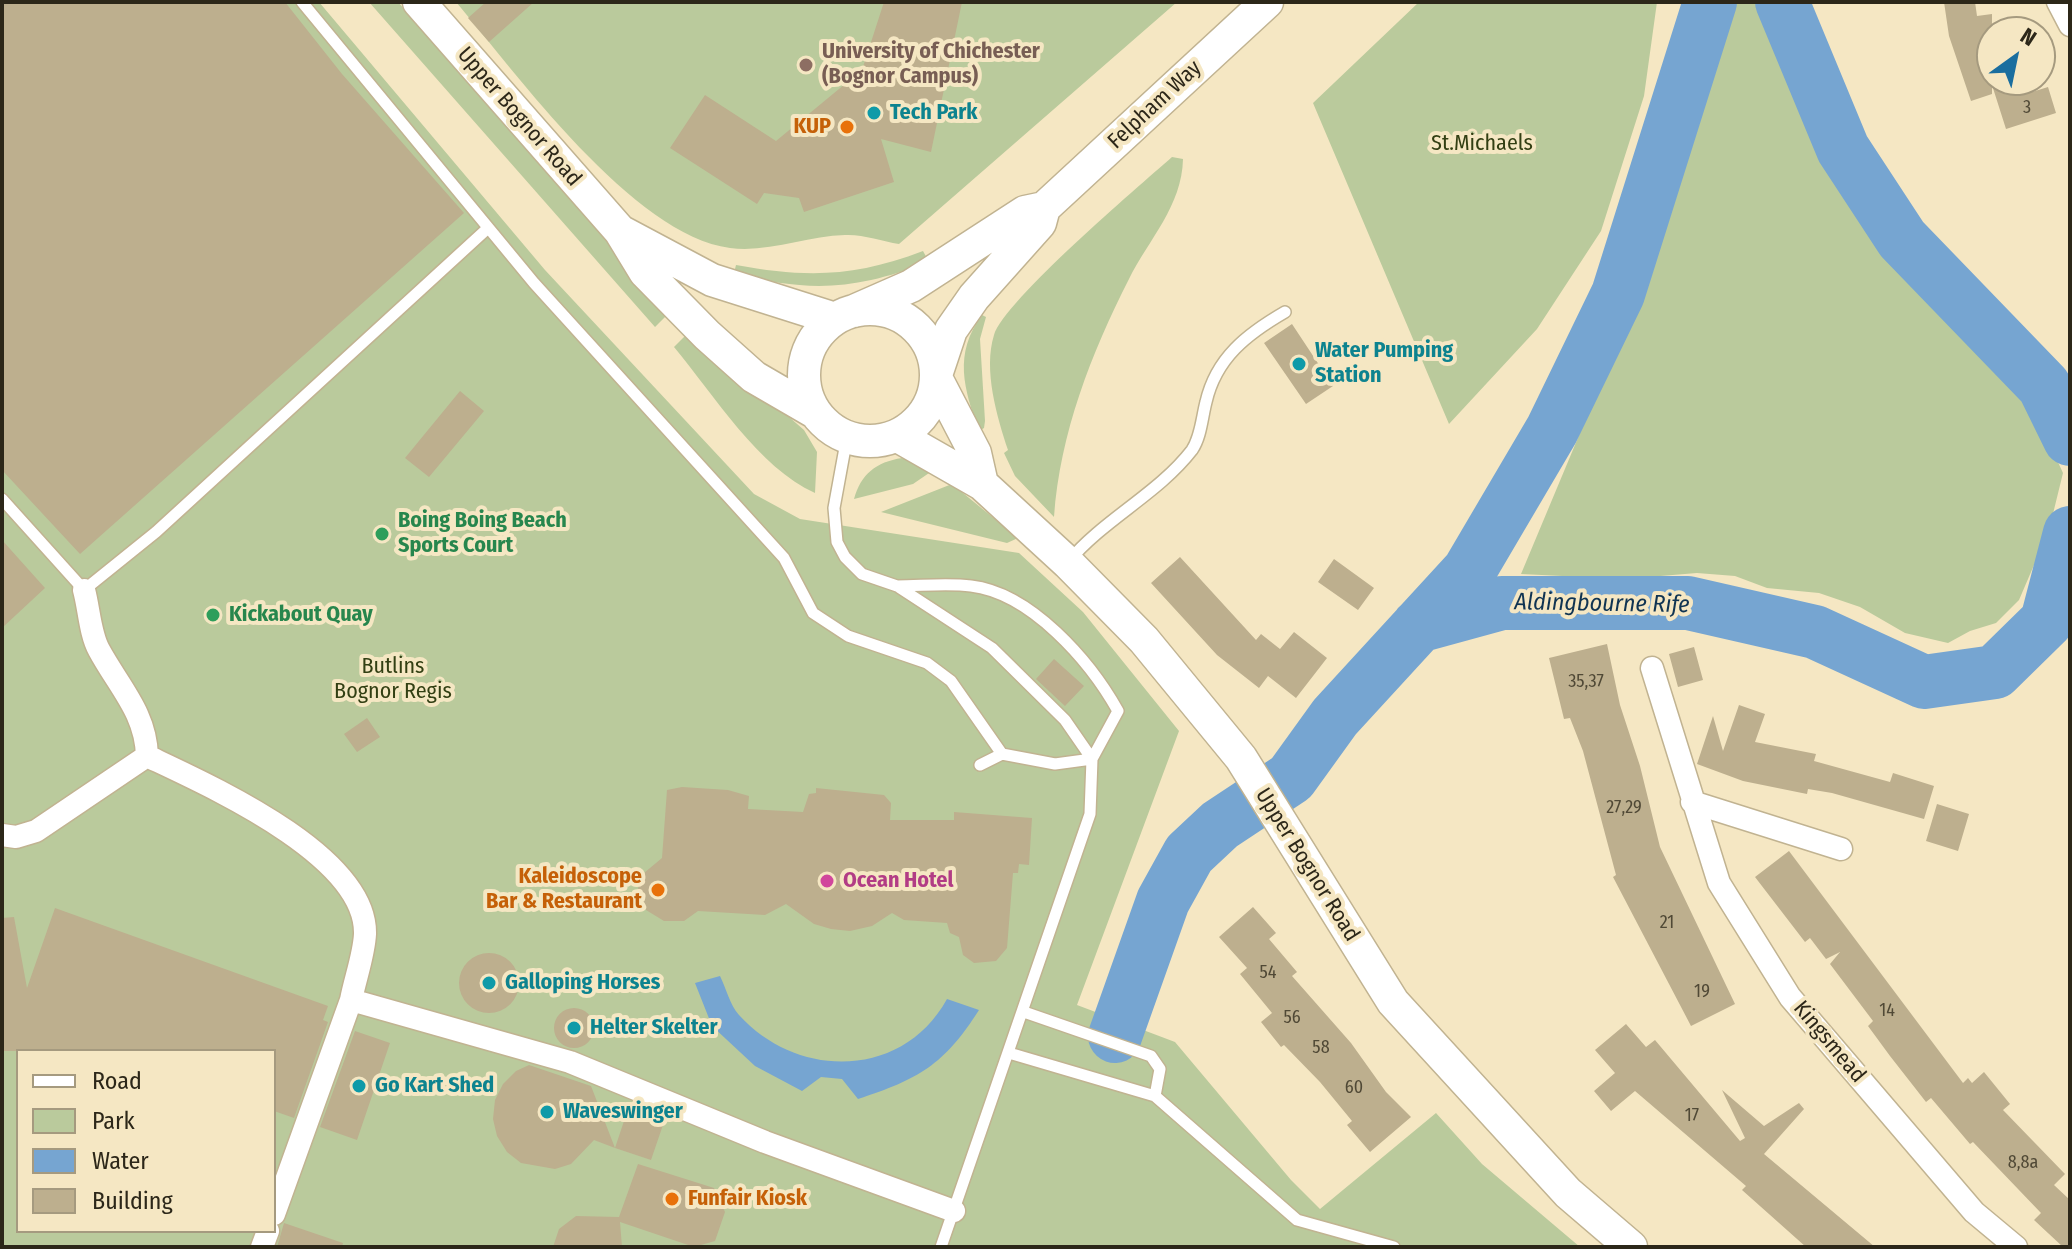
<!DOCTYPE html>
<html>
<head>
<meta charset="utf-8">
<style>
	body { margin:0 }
	#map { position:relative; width:2072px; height:1249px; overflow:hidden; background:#f5e7c3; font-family:"Fira Sans Condensed",sans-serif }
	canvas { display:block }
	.frame { position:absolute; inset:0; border:4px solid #2c2719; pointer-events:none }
	.legend { position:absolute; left:16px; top:1049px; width:260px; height:184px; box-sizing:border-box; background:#f5e7c3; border:2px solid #a59a7f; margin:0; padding:10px 14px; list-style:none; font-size:24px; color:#2c2719 }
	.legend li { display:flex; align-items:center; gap:16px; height:40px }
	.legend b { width:40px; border:2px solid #a59a7f }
	.north { position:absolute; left:1976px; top:16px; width:80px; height:80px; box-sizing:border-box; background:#f5e7c3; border:2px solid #a59a7f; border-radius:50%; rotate:33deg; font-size:22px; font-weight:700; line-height:32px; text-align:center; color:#2c2719 }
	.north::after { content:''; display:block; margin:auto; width:28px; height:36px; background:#1a6e9f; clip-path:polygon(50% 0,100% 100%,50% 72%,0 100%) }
</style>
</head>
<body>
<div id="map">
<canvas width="2072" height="1249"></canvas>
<div class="frame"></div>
<ul class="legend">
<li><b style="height:10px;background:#fff"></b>Road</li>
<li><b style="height:22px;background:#baca9c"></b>Park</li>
<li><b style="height:22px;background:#76a5d1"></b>Water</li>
<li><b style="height:22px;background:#bdaf8e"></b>Building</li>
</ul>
<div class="north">N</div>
</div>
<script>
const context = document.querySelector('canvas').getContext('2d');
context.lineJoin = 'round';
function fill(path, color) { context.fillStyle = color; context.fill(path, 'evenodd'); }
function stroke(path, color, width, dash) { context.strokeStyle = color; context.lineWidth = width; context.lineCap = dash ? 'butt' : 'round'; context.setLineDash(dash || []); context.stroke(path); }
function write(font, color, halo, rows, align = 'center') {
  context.font = font + ' "Fira Sans Condensed",sans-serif'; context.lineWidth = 8; context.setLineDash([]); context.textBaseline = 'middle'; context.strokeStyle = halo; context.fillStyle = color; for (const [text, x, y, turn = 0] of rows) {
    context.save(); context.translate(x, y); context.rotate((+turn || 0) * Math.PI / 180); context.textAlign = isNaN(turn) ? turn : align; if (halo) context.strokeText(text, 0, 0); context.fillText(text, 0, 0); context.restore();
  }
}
const green = new Path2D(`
	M2,2H319L545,270L754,494L800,519L1019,553L1083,612L1179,731L1077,1005L1175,1042L1291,1180L1320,1209L1436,1113L1482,1164L1580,1247H2ZM18,1051H274V1231H18Z
	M369,2H398L670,312L655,327Z
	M456,2H1177L899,244C882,241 862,234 845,235C807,236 768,253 730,248C633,235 517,74 456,2Z
	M1419,2H1657L1644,96L1601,231L1537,329L1449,424L1313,103Z
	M1734,2H1758L1809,128L1847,200L1918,285L1989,352L2029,399L2063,473L2049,530L2019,600L1996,623L1970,631L1948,643L1905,633L1860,607L1819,593L1767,588L1735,576L1697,573L1624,579L1521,574L1631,311Z
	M1172,157L1183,159C1182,206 1149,239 1129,279C1091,354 1060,433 1054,517L1015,476L1004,453L1008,450C997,417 983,370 994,335C1005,300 1137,188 1172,157Z
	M923,251L929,262C855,290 810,293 734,273L736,265C807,278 855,277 923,251Z
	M982,315L986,317L980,339L985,421L984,428L979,431C964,389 953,354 982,315Z
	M690,331L804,430L817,452L815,493C759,468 714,395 674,347Z
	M902,458L932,471L913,484L854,499C861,474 876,462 902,458Z
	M952,484L1018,538L1007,543L881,512Z`);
const water = new Path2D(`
	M720,976C726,988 730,1005 739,1015C798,1080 903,1079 947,999L979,1010C944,1065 919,1079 858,1099L842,1079L821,1077L802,1091L755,1066L712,1026L695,983Z`);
const river = new Path2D(`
	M1782,2L1843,149L1902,239L2044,386L2070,439
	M1418,626L1502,603H1688L1815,632L1924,682L1995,672L2047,621L2070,533
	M1115,1036L1163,901L1189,854L1220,825L1291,778L1335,717L1469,571L1552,430L1618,294L1710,2`);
const building = new Path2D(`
	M2,2H285L342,74L464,213L80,554L2,470Z
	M486,2H534L489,42L468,18Z
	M884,2H962L931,152L881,139L894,182L804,212L799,198L764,193L757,204L670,148L705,95L776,141L862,70Z
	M1944,2H1975L1977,16L1992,14V80H2027L2032,92L2048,87L2056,113L2006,129L1992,85V94L1971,101L1949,36Z
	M1292,324L1333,386L1306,404L1264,343Z
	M460,391L484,411L429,477L405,458Z
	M2,540L45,588L2,628Z
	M1180,557L1256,640L1261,634L1280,649L1294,632L1327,658L1296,698L1268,676L1259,688L1217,655L1151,583Z
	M1334,559L1374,588L1358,610L1318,582Z
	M1607,644L1620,705L1640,766L1660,847L1735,1004L1691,1026L1613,877L1616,875L1583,751L1570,718L1564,719L1549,658Z
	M1694,647L1703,680L1678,687L1669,654Z
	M1054,659L1084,686L1065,706L1036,679Z
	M1739,705L1765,714L1755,742L1816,754L1814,761L1890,782L1893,773L1934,786L1924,819L1832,793L1808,789L1807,794L1743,781L1697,764L1713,716L1723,751Z
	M367,718L380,737L357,752L344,734Z
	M682,787L728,790L749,796L748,809L803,812L809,794L816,793V788L884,795L891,803L890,820H954V812L1032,818L1029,865L1019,864L1018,873H1013L1007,948L996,961L974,963L963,955L959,937L950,933L947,923L904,920L892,913L872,926L850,931L831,929L814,924L786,904L765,915L698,911L684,921H664L646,910L638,888L644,873L662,858L667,790Z
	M1937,804L1969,814L1958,851L1926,841Z
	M1789,851L1963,1083L1968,1078L1972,1083L1984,1072L2010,1104L2003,1110L2065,1174L2054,1185L2070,1200V1247H2063L2034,1220L2041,1213L1973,1142L1970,1144L1931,1098L1926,1102L1890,1056L1868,1026L1873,1021L1830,964L1840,952L1826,959L1810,938L1805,942L1755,877Z
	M1253,907L1276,933L1269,939L1297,972L1292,976L1351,1043L1386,1092L1411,1117L1370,1152L1347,1125L1352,1121L1320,1082L1284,1045L1281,1047L1261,1022L1272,1013L1240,974L1247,968L1219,937Z
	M55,908L328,1006L323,1020L328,1022L294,1118L274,1111V1051H2V918L14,917L27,988Z
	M459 983a30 30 0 1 1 60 0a30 30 0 1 1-60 0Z
	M554 1028a20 20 0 1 1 40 0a20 20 0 1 1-40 0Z
	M1626,1024L1646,1047L1655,1040L1740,1141L1745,1138L1722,1090L1764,1126L1799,1103L1804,1109L1764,1154L1875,1247H1806L1742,1190L1746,1186L1635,1091L1611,1111L1594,1091L1615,1073L1595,1050Z
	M355,1031L390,1043L357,1140L320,1127Z
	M529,1065L591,1086L615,1148L594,1140L571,1164L555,1169L521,1163L507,1152L497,1136L493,1119L495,1100L503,1084L516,1071Z
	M628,1109L664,1122L651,1160L615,1148Z
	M638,1164L714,1188L725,1212L715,1241L694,1247L620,1222L622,1247H553L559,1229L576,1216L619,1217Z
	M284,1223L343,1243L342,1247H277Z`);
const lane = new Path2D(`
	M302,2L534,283L784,558L813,613L848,636L927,663L951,681L1002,754L1055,764L1092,759
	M847,437L834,508L837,542L845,557L862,574L897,586L992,648L1065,720L1092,759
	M2,499L84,590L156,532L488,228
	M1068,562C1104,519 1158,494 1192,450C1201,437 1202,417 1206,402C1216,358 1247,334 1285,312
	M897,586C921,586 947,583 971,586C1031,593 1090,661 1118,711L1092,759L1090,814L941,1247
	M980,765L1002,754
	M1024,1012L1151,1056L1160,1069L1155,1096
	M1009,1053L1155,1096L1297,1220L1394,1247`);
const street = new Path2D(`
	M2058,2L2070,25
	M84,590C89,608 90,634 99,650C119,687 146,713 147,756
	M1652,668L1719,883L1790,997L1974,1212L2016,1247
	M1692,802L1841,849
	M2,835L16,837L36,831L147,756C208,785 367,855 365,934C364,955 355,979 351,1000L570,1062L765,1142L954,1211
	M274,1214L351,1000
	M262,1247L268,1231`);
const secondary = new Path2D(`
	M419,2L620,231L645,272L707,335L754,377L816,413
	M620,231L712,280L835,319
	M804 375a66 66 0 1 1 132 0a66 66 0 1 1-132 0Z
	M854,311L911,286L1025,212L1044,208L1267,2
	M937,372L951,330L974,297L1040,223L1044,208
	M936,378L975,453L982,484
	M898,436L982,484L1068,563L1144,640L1241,758L1393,1002L1568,1193L1631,1247`);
const markers = [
	[806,65,8,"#8d6e63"],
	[874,113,8,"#0f9aa8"],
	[847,127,8,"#e8710a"],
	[1299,364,8,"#0f9aa8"],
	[382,534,8,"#2e9e5b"],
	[213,615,8,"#2e9e5b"],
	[827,881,8,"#d1479c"],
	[658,890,8,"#e8710a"],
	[489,983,8,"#0f9aa8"],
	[574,1028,8,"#0f9aa8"],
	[359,1086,8,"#0f9aa8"],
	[547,1112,8,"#0f9aa8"],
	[672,1199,8,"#e8710a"]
];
const numberNames = [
	["3",2027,108],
	["35,37",1586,682],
	["27,29",1624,808],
	["21",1667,923],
	["54",1268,973],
	["19",1702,992],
	["14",1887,1011],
	["56",1292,1018],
	["58",1321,1048],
	["60",1354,1088],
	["17",1692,1116],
	["8,8a",2023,1163]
];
const educationNames = [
	["University of Chichester",822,52],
	["(Bognor Campus)",822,77]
];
const streetNames = [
	["Felpham Way",1155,105,-43],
	["Upper Bognor Road",519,117,49],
	["Upper Bognor Road",1307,865,58],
	["Kingsmead",1829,1042,50]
];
const cultureNames = [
	["Tech Park",890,113],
	["Water Pumping",1315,351],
	["Station",1315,376],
	["Galloping Horses",505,983],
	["Helter Skelter",590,1028],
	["Go Kart Shed",375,1086],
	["Waveswinger",563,1112]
];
const foodNames = [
	["KUP",831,127],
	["Kaleidoscope",642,877],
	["Bar & Restaurant",642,902],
	["Funfair Kiosk",688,1199,"left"]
];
const parkNames = [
	["St.Michaels",1482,144],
	["Butlins",393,667],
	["Bognor Regis",393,692]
];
const leisureNames = [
	["Boing Boing Beach",398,521],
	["Sports Court",398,546],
	["Kickabout Quay",229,615]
];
const hotelNames = [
	["Ocean Hotel",843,881]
];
const waterNames = [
	["Aldingbourne Rife",1602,604,1]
];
fill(green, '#baca9c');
fill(water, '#76a5d1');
stroke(river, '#76a5d1', 54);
fill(building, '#bdaf8e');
stroke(lane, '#c1b391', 14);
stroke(street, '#c1b391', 25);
stroke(secondary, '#c1b391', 35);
stroke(lane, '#fff', 11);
stroke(street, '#fff', 22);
stroke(secondary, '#fff', 32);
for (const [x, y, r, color] of markers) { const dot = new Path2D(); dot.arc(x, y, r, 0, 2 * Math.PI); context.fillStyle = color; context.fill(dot); stroke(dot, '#f5e7c3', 3); }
write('18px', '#504936', null, numberNames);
write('bold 22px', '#785e54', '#f5e7c3', educationNames, 'left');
write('22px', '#2c2719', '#f5e7c3', streetNames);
write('bold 22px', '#0d838f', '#f5e7c3', cultureNames, 'left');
write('bold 22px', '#c56008', '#f5e7c3', foodNames, 'right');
write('22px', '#323f13', '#f5e7c3', parkNames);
write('bold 22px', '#27864d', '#f5e7c3', leisureNames, 'left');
write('bold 22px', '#b23c85', '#f5e7c3', hotelNames, 'left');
write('italic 24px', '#103452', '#f5e7c3', waterNames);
</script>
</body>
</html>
